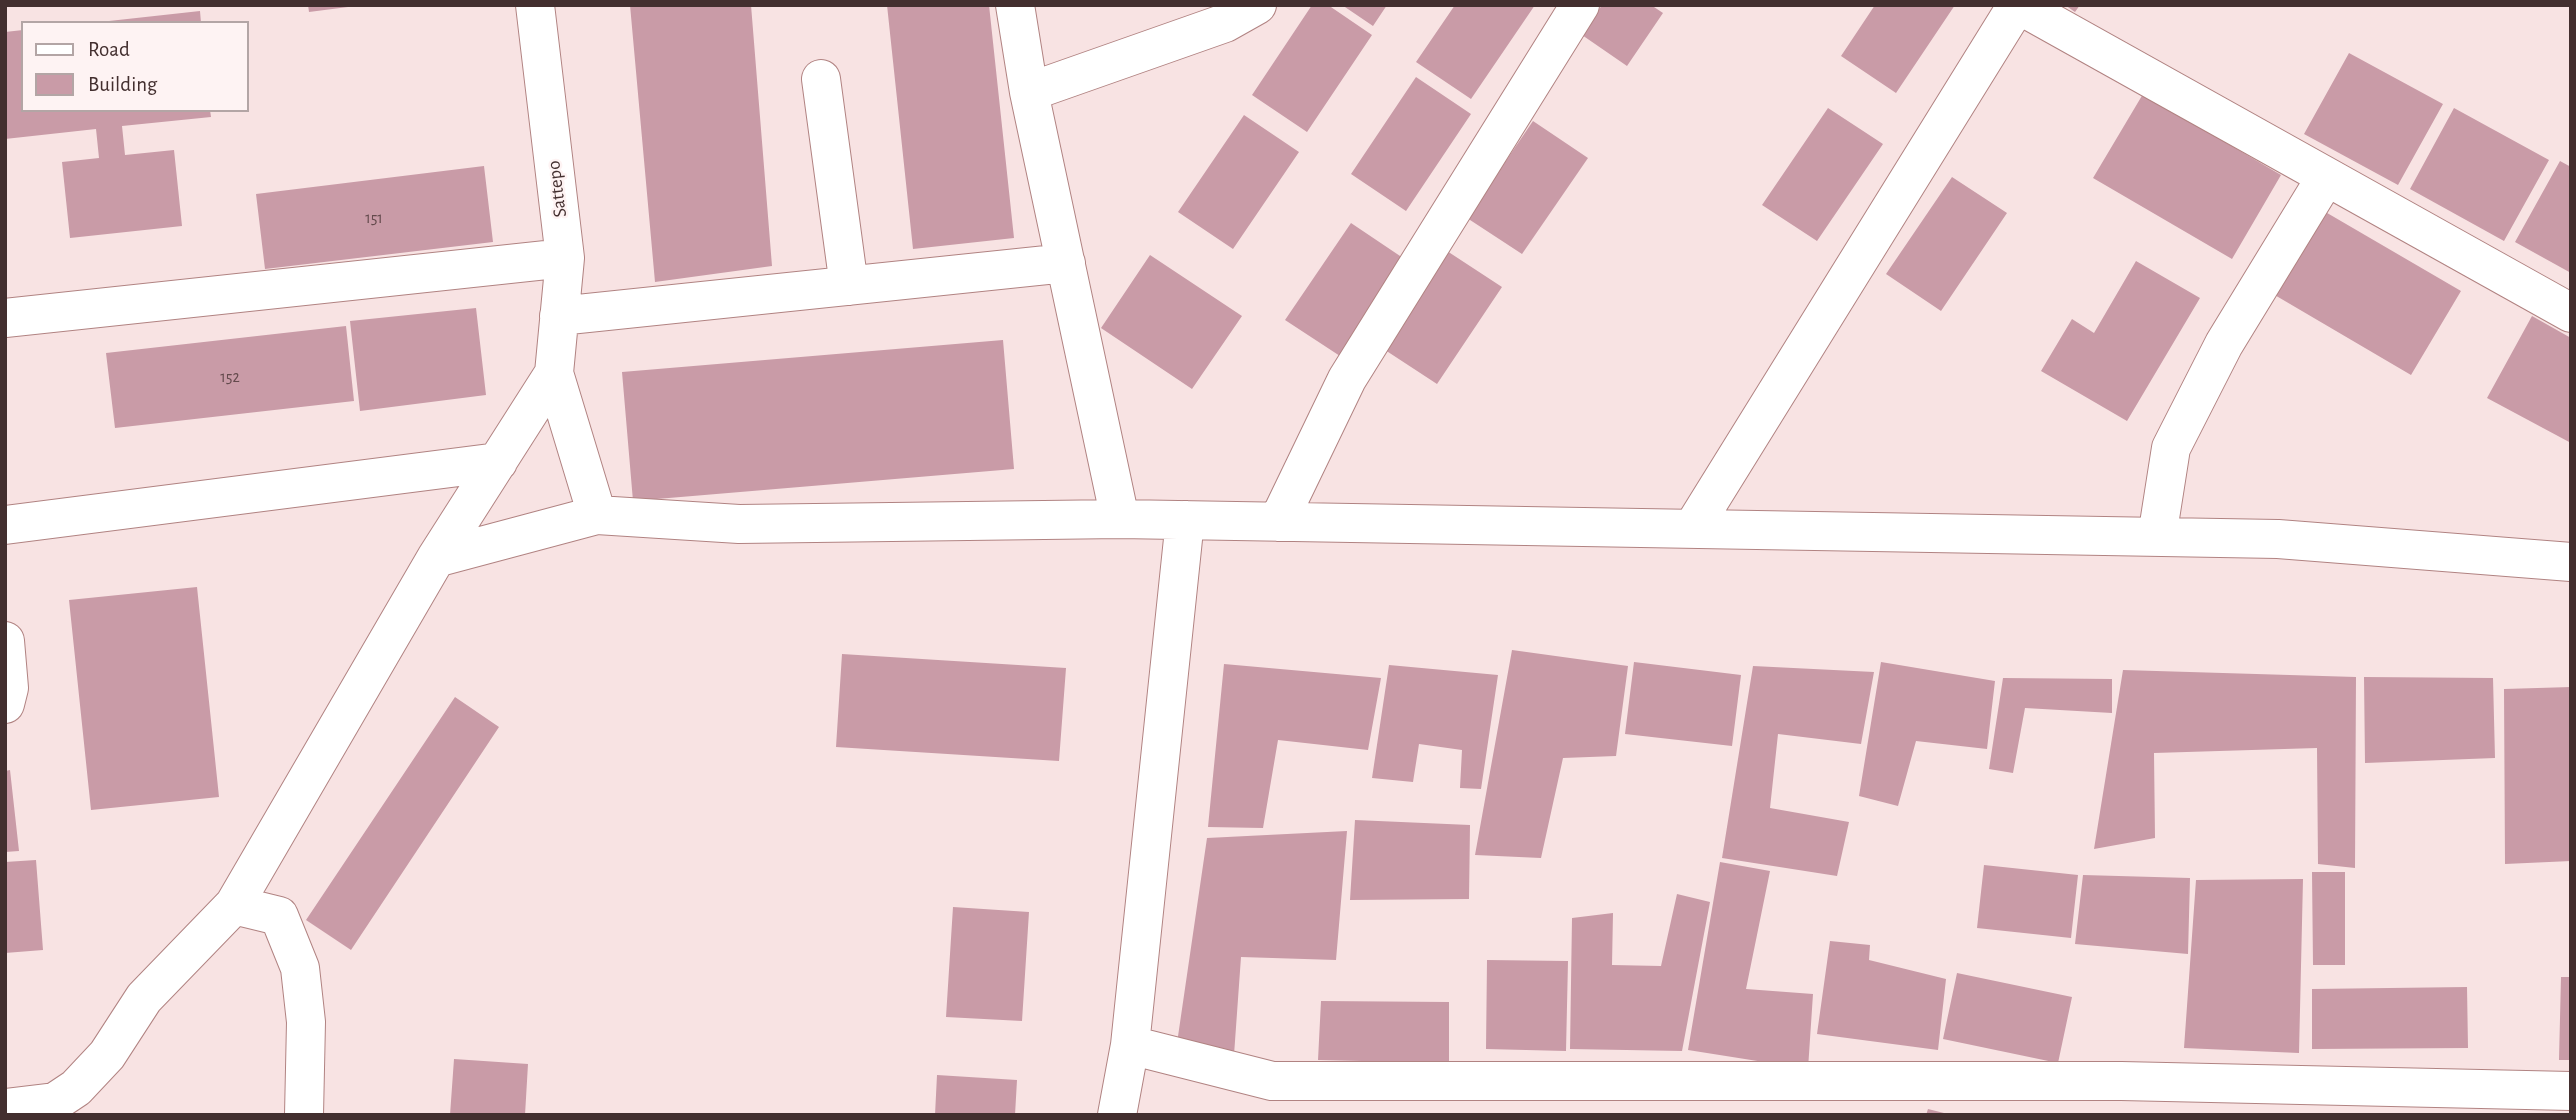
<!DOCTYPE html>
<html>
<head>
<meta charset="utf-8">
<style>
	body { margin:0 }
	#map { position:relative; width:2576px; height:1120px; overflow:hidden; background:#f8e3e3; font-family:"Alegreya Sans",sans-serif }
	canvas { display:block }
	.frame { position:absolute; inset:0; border:7px solid #432f2f; pointer-events:none }
	.legend { position:absolute; left:21px; top:21px; width:228px; height:91px; box-sizing:border-box; background:#fef3f3; border:2px solid #b3a5a5; margin:0; padding:9px 12px; list-style:none; font-size:21px; color:#432f2f }
	.legend li { display:flex; align-items:center; gap:14px; height:35px }
	.legend b { width:35px; border:2px solid #b3a5a5 }
</style>
</head>
<body>
<div id="map">
<canvas width="2576" height="1120"></canvas>
<div class="frame"></div>
<ul class="legend">
<li><b style="height:9px;background:#fff"></b>Road</li>
<li><b style="height:19px;background:#c99ba7"></b>Building</li>
</ul>
</div>
<script>
const context = document.querySelector('canvas').getContext('2d');
context.lineJoin = 'round';
function fill(path, color) { context.fillStyle = color; context.fill(path, 'evenodd'); }
function stroke(path, color, width, dash) { context.strokeStyle = color; context.lineWidth = width; context.lineCap = dash ? 'butt' : 'round'; context.setLineDash(dash || []); context.stroke(path); }
function write(font, color, halo, rows, align = 'center') {
  context.font = font + ' "Alegreya Sans",sans-serif'; context.lineWidth = 5; context.setLineDash([]); context.textBaseline = 'middle'; context.strokeStyle = halo; context.fillStyle = color; for (const [text, x, y, turn = 0] of rows) {
    context.save(); context.translate(x, y); context.rotate((+turn || 0) * Math.PI / 180); context.textAlign = isNaN(turn) ? turn : align; if (halo) context.strokeText(text, 0, 0); context.fillText(text, 0, 0); context.restore();
  }
}
const building = new Path2D(`
	M308,5H348V7L309,12Z
	M630,5H751L772,266L655,282Z
	M887,5H989L1014,238L913,249Z
	M1312,5H1328L1372,35L1307,132L1252,95Z
	M1342,5H1387L1373,26Z
	M1455,5H1535L1471,99L1416,62Z
	M1602,5H1651L1663,13L1627,66L1582,35Z
	M1875,5H1955L1896,93L1841,56Z
	M2065,5H2080L2075,12Z
	M200,11L201,23H109V21Z
	M23,30V110H210L211,117L122,126L125,155L174,150L182,226L70,238L62,162L99,158L96,129L5,139V32Z
	M2349,53L2443,104L2398,185L2304,134Z
	M1416,77L1471,114L1406,211L1351,174Z
	M2143,94L2281,175L2232,259L2093,178Z
	M1828,108L1883,144L1817,241L1762,205Z
	M2454,108L2549,160L2504,241L2410,189Z
	M1244,115L1299,152L1233,249L1178,212Z
	M1533,121L1588,158L1522,254L1467,218Z
	M2560,161L2571,167V273L2515,242Z
	M484,166L493,242L265,269L256,194Z
	M1952,177L2007,213L1941,311L1886,274Z
	M2322,210L2461,291L2411,375L2273,294Z
	M1351,223L1406,260L1340,356L1285,320Z
	M1447,251L1502,287L1437,384L1382,348Z
	M1150,255L1242,316L1192,389L1101,328Z
	M2136,261L2200,298L2127,421L2041,371L2072,319L2094,333Z
	M476,308L486,395L360,411L350,321Z
	M2532,316L2571,338V443L2487,398Z
	M346,326L354,401L115,428L106,353Z
	M1003,340L1014,469L633,501L622,372Z
	M197,587L219,797L91,810L69,600Z
	M1512,650L1628,666L1616,756L1563,758L1541,858L1475,855Z
	M842,654L1066,668L1059,761L836,747Z
	M1634,662L1741,675L1732,746L1625,734Z
	M1881,662L1995,681L1987,749L1916,741L1898,806L1859,796Z
	M1224,664L1381,678L1368,750L1278,740L1263,828L1208,827Z
	M1389,665L1498,675L1481,789L1460,788L1462,750L1419,744L1413,782L1372,778Z
	M1753,666L1874,672L1861,744L1778,734L1770,808L1849,822L1837,876L1722,858Z
	M2123,670L2356,677L2355,868L2318,864L2317,748L2154,753L2155,838L2094,849Z
	M2364,677L2493,678L2495,758L2365,763Z
	M2003,678L2112,679V713L2025,708L2013,773L1989,769Z
	M2571,687V861L2505,864L2504,689Z
	M455,697L499,727L351,950L306,920Z
	M10,770L19,851L5,852V771Z
	M1355,820L1470,825L1469,899L1350,900Z
	M1347,831L1336,960L1241,957L1234,1055L1176,1050L1207,838Z
	M36,860L43,950L5,953V862Z
	M1720,862L1770,871L1746,989L1813,994L1808,1069L1688,1050Z
	M1984,865L2078,875L2071,938L1977,928Z
	M2312,872H2345V965H2313Z
	M2083,875L2190,878L2188,954L2075,944Z
	M2303,879L2299,1053L2184,1048L2196,880Z
	M1677,894L1710,902L1682,1051L1570,1049L1572,918L1613,913L1612,965L1661,966Z
	M953,907L1029,912L1022,1021L946,1017Z
	M1830,941L1870,945L1869,960L1946,979L1938,1050L1817,1034Z
	M1487,960L1568,961L1566,1051L1486,1049Z
	M1957,973L2072,997L2058,1063L1943,1039Z
	M2561,977H2571V1060H2559Z
	M2467,987L2468,1048L2312,1049V989Z
	M1321,1001L1449,1002V1063L1318,1060Z
	M454,1059L528,1064L525,1115H450Z
	M937,1075L1017,1080L1015,1115H935Z
	M1928,1109L1948,1114V1115H1926Z`);
const minor = new Path2D(`
	M535,5L565,258L554,373L597,515L739,524L1120,519L2278,539L2571,562
	M1015,5L1029,92L1120,519
	M2019,5L2571,313
	M821,79L849,286
	M1029,92L1225,23L1257,5
	M559,316L1066,263
	M5,318L565,258
	M1278,522L1347,379L1580,5
	M5,525L498,462
	M1692,529L2017,5
	M2157,537L2171,448L2224,344L2326,177
	M436,558L597,515
	M5,641L9,688L5,704
	M234,905L279,916L300,968L306,1022L304,1115
	M1130,1045L1272,1081H2121L2571,1091
	M5,1108L55,1102L76,1088L107,1055L144,998L234,905L436,558L554,373
	M1117,1115L1130,1045L1185,520`);
const numberNames = [
	["151",374,218],
	["152",230,377]
];
const streetNames = [
	["Sattepo",557,189,-97]
];
fill(building, '#c99ba7');
stroke(minor, '#b18382', 40);
stroke(minor, '#fff', 38);
write('16px', '#644a4d', null, numberNames);
write('19px', '#432f2f', '#fef3f3', streetNames);
</script>
</body>
</html>
